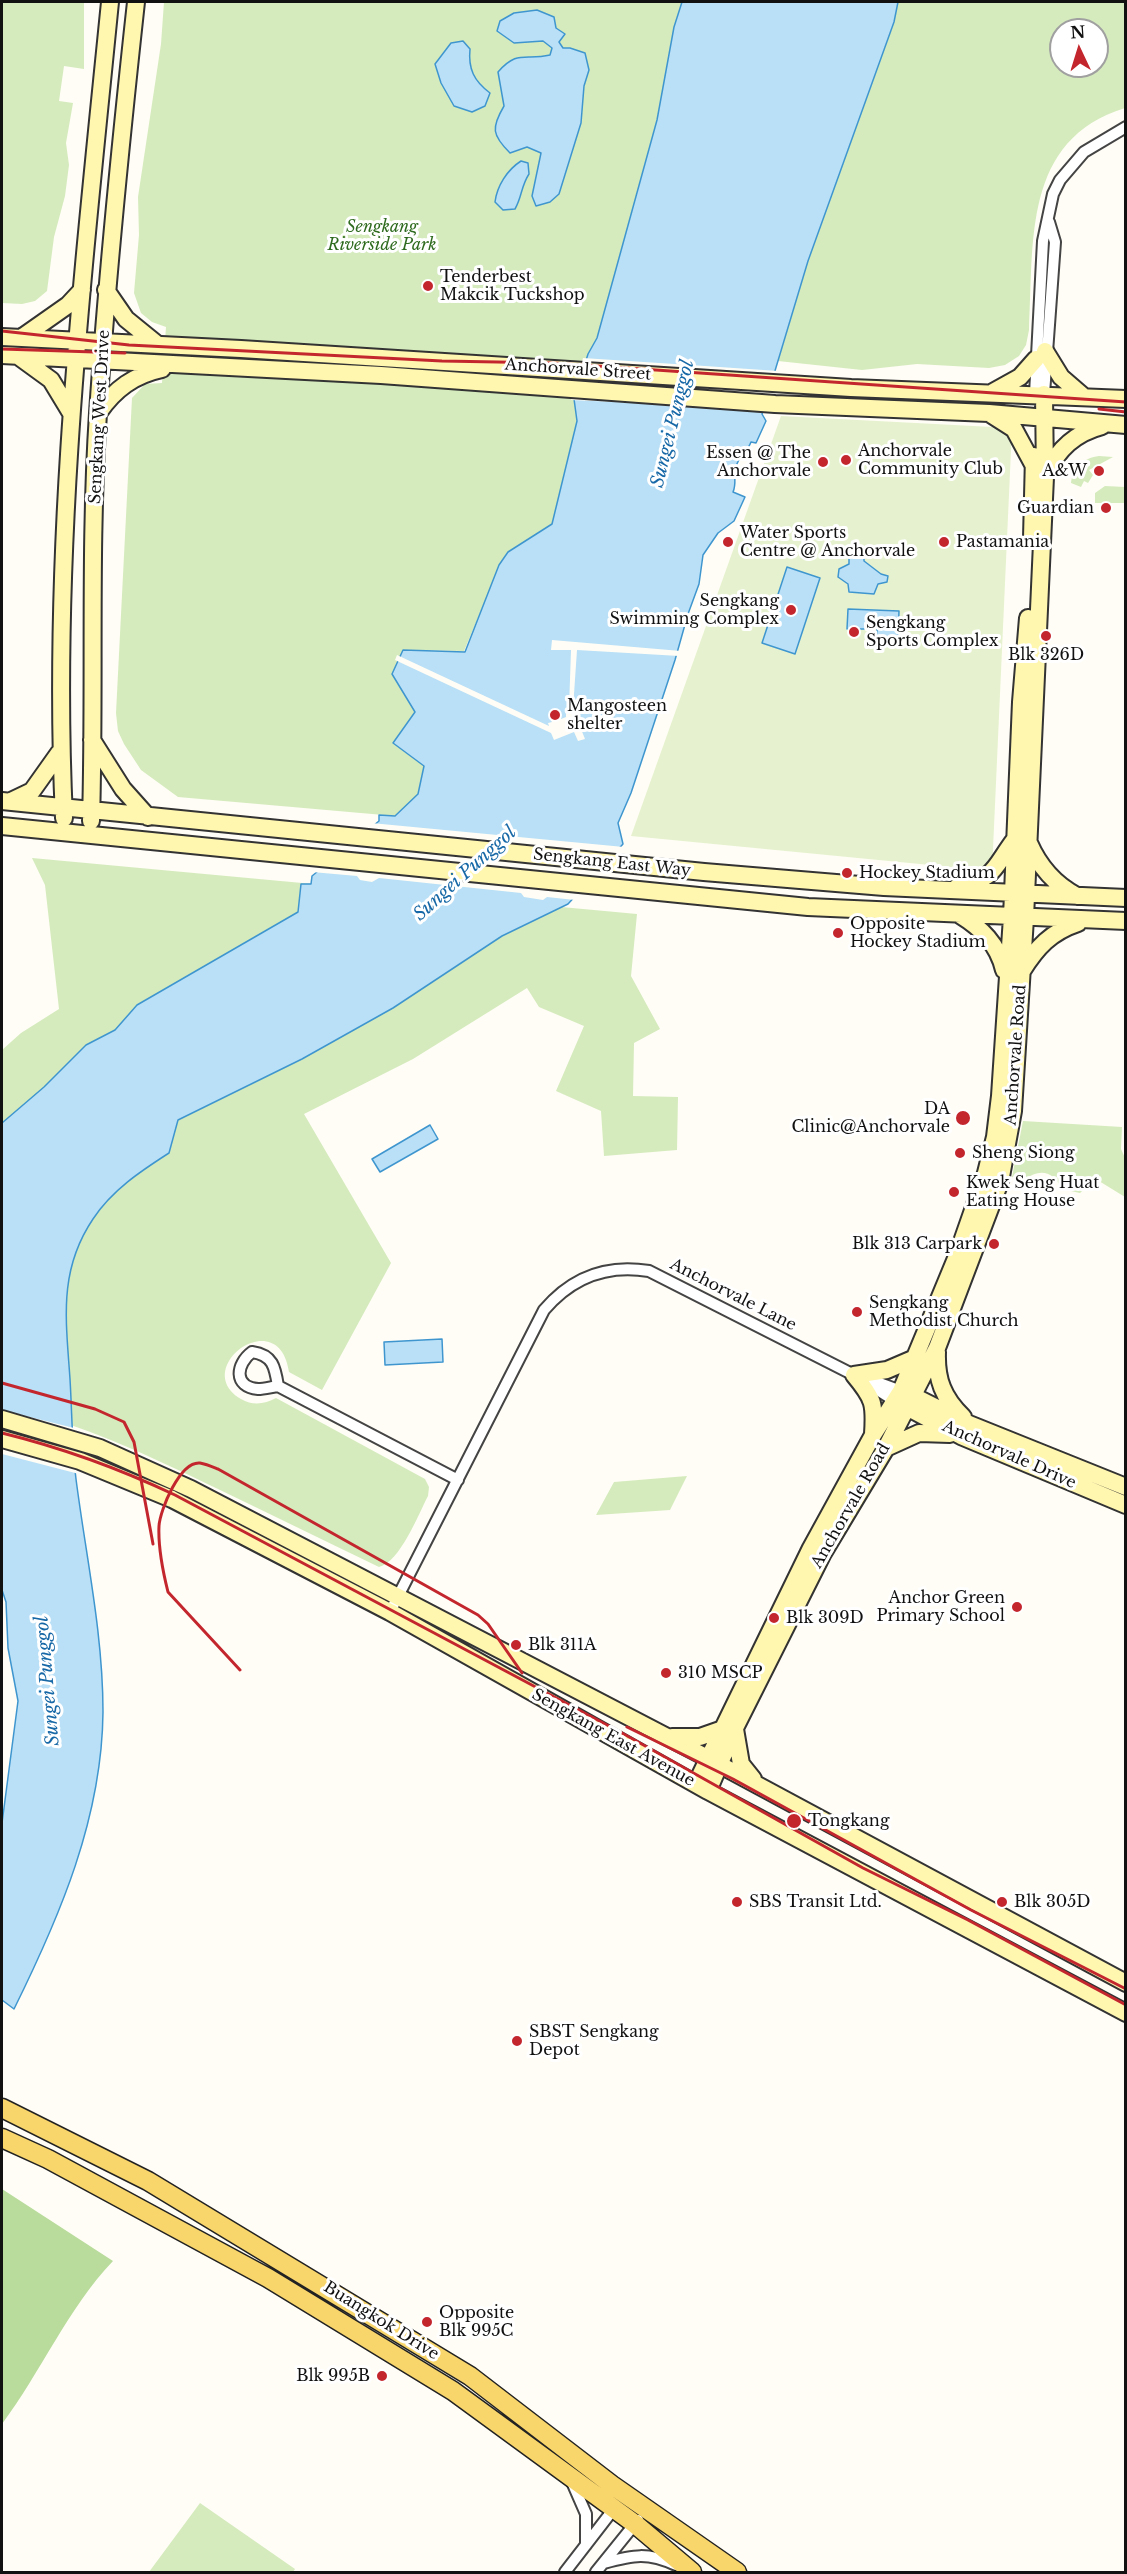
<!DOCTYPE html>
<html>
<head>
<meta charset="utf-8">
<style>
	body { margin:0 }
	#map { position:relative; width:1127px; height:2574px; overflow:hidden; background:#fffdf5; font-family:"Libre Baskerville",serif }
	canvas { display:block }
	.frame { position:absolute; inset:0; border:3px solid #111; pointer-events:none }
	.north { position:absolute; left:1049px; top:18px; width:60px; height:60px; box-sizing:border-box; background:#fff; border:2px solid #a0a0a0; border-radius:50%; rotate:356deg; font-size:16px; font-weight:700; line-height:24px; text-align:center; color:#111 }
	.north::after { content:''; display:block; margin:auto; width:21px; height:27px; background:#c4262e; clip-path:polygon(50% 0,100% 100%,50% 72%,0 100%) }
</style>
</head>
<body>
<div id="map">
<canvas width="1127" height="2574"></canvas>
<div class="frame"></div>
<div class="north">N</div>
</div>
<script>
const context = document.querySelector('canvas').getContext('2d');
context.lineJoin = 'round';
function fill(path, color) { context.fillStyle = color; context.fill(path, 'evenodd'); }
function stroke(path, color, width, dash) { context.strokeStyle = color; context.lineWidth = width; context.lineCap = dash ? 'butt' : 'round'; context.setLineDash(dash || []); context.stroke(path); }
function write(font, color, halo, rows, align = 'center') {
  context.font = font + ' "Libre Baskerville",serif'; context.lineWidth = 6; context.setLineDash([]); context.textBaseline = 'middle'; context.strokeStyle = halo; context.fillStyle = color; for (const [text, x, y, turn = 0] of rows) {
    context.save(); context.translate(x, y); context.rotate((+turn || 0) * Math.PI / 180); context.textAlign = isNaN(turn) ? turn : align; if (halo) context.strokeText(text, 0, 0); context.fillText(text, 0, 0); context.restore();
  }
}
const green = new Path2D(`
	M2,2H84V69L64,66L59,101L73,103L66,143L69,165L65,196L54,237L47,291L35,301L22,304L2,303Z
	M164,2H682L674,27L657,120L597,338L588,354L574,399L577,421L552,524L508,552L500,565L464,651L403,650L415,712L393,743L424,766L418,794L395,816L178,797L141,770L124,744L118,731L116,713L132,398L145,384L162,383L166,327L152,322L141,313L134,293L139,235L138,197L161,44Z
	M898,2H1125V108C1022,140 1034,242 1029,330L1026,345L1019,356L1005,365L989,368L917,364L862,370L778,361L808,261L894,22ZM1061,30H1097V66H1061Z
	M1099,456L1113,457L1089,470L1093,475L1088,483L1084,481L1081,487L1071,483C1073,467 1084,458 1099,456Z
	M1105,486L1125,487V503H1095V493Z
	M32,858L637,914L631,976L660,1029L634,1043L633,1096L678,1097L677,1150L604,1156L601,1111L556,1091L584,1026L539,1007L527,988L413,1059L304,1114L391,1263L322,1390L289,1372C279,1302 189,1368 241,1399C253,1406 265,1404 276,1398L425,1479L429,1487L428,1496C418,1515 400,1562 379,1567C325,1541 272,1515 218,1489C145,1454 82,1423 2,1406V1050L21,1033L59,1009L45,885Z
	M1023,1121L1122,1127L1121,1149L1125,1158V1197L1099,1181L1089,1184L1080,1193L1062,1189C1053,1171 1040,1168 1024,1180L1012,1177Z
	M687,1476L670,1510L596,1515L614,1482Z
	M200,2503L295,2569L293,2572H149Z`);
const forest = new Path2D(`
	M2,2189L113,2261C68,2308 41,2372 2,2424Z`);
const pitch = new Path2D(`
	M781,416L1012,428L992,871L631,836Z`);
const water = new Path2D(`
	M682,2H898L894,22L808,261L762,414L766,421L756,443L751,442C747,453 738,456 736,467C733,476 737,483 733,492L745,497L734,521L718,533L703,555L699,584L688,614L675,660L631,793L618,823L623,844L568,904L502,936L393,1008L302,1059L178,1120L169,1153C141,1171 112,1190 93,1219C58,1271 66,1320 70,1379C72,1412 72,1446 76,1479C86,1557 103,1633 103,1712C102,1818 60,1916 14,2009L2,2000V1823L18,1701L8,1648L6,1602L2,1590V1123L44,1087L86,1045L115,1030L137,1005L298,912L301,884H311L312,876L379,821V815L395,816L418,794L424,766L393,743L415,712L392,674L403,650L465,652L499,565L508,552L552,524L577,421L574,399L588,354L597,338L657,120L674,27Z
	M537,10L554,17L556,28L565,34L559,42L563,48H570L585,53L589,70L584,86L581,123L559,194L550,202L536,206L532,196L541,153L527,147L510,153C492,135 491,128 504,106L498,72C518,49 525,61 550,55L552,48L543,41L514,43L497,31L500,21L514,13Z
	M463,41L470,49C468,69 474,81 490,93L485,106L472,112L454,106L441,83L435,64L451,43Z
	M521,161L528,163L529,174C521,186 522,197 515,209L503,210L495,202C497,186 507,170 521,161Z
	M859,546L864,548V561L881,574L888,576L887,582L878,584L874,594L849,592L848,584L838,577L839,569L849,564V552Z
	M787,567L820,578L795,654L762,643Z
	M848,609L899,611L898,637H877V624H868V629H847Z
	M430,1125L438,1139L380,1172L372,1159Z
	M442,1339L443,1362L385,1365L384,1342Z`);
const pier = new Path2D(`
	M583,358L705,366L778,371L767,409L571,400Z
	M552,640L681,651L679,656L577,650L573,709L585,739L578,741L574,732L554,740L551,733L395,660L397,655L549,726L548,723L552,722L549,717L551,711H559L561,719L566,717V709L569,708L571,650H551Z
	M371,823L624,847L575,900L547,897L543,900L524,897L521,893L379,878L372,882L360,880L357,876L312,872Z
	M2,1410L74,1428L79,1474L2,1454Z`);
const street = new Path2D(`
	M1035,394L1043,241L1053,194L1060,180L1084,152L1126,127
	M1044,394L1055,242L1049,222
	M252,1352C273,1355 275,1367 278,1386C271,1387 264,1389 258,1389C233,1387 236,1364 252,1352Z
	M863,1377L901,1391
	M278,1386L458,1480
	M390,1612L544,1310C572,1277 607,1264 649,1271L854,1375L895,1401
	M572,2482L586,2514V2545
	M604,2563C634,2555 647,2552 676,2565
	M565,2572L616,2506
	M596,2572L638,2520`);
const secondary = new Path2D(`
	M106,290L126,319L158,345
	M2,337L241,349L851,388L1126,399
	M21,338L68,305L82,290
	M1045,351L1061,377L1083,396
	M2,355L381,375L775,404L989,413L1126,425
	M18,356L51,380L71,413
	M993,392L1020,377L1036,359
	M99,412C115,389 134,375 162,369
	M992,415L1014,429L1034,466
	M1046,474C1058,449 1075,433 1102,426
	M1032,538L1034,456
	M92,740L123,789L148,817
	M2,801L704,872L884,887L1126,898
	M11,801L32,791L59,753
	M64,818C51,546 83,273 110,2
	M91,821C95,685 89,548 98,413C107,275 121,139 136,2
	M2,826L808,907L1126,921
	M1029,843C1039,866 1054,884 1077,896
	M957,887C997,878 993,868 1015,839
	M960,915C981,928 998,944 1004,970
	M1022,971C1037,947 1051,932 1078,923
	M937,1352C936,1379 943,1398 963,1417
	M854,1375C874,1399 875,1404 873,1434
	M854,1375L887,1370L915,1358
	M905,1392L969,1424L1126,1487
	M899,1403L961,1436L1126,1505
	M2,1419L100,1448L191,1489L698,1753L1126,1983
	M2,1439L80,1461L172,1499L390,1612L708,1791L1126,2013
	M886,1448L919,1433L950,1434
	M735,1729L741,1764L753,1779
	M672,1737H700L720,1730
	M696,1784L811,1548L873,1435L901,1391L957,1256L986,1173L995,1137L1000,1096L1012,917L1021,702L1028,618
	M708,1791L735,1728L823,1553L886,1448L937,1348L1000,1182L1013,1111L1025,918L1045,477L1044,394`);
const primary = new Path2D(`
	M2,2108L148,2181L470,2376L612,2485L737,2572
	M2,2138L48,2159L268,2278L453,2391L635,2524L692,2572`);
const rail = new Path2D(`
	M2,331L129,345L442,361L553,363L1126,402
	M2,349L125,353
	M1099,409L1126,412
	M2,1383L95,1409L124,1422L134,1442L153,1544
	M2,1433C63,1448 118,1468 175,1495L622,1733L863,1868L968,1920L1126,2005
	M240,1670L168,1592C163,1572 158,1547 159,1526C160,1510 180,1461 200,1463C206,1464 213,1467 218,1469L478,1615L488,1624L522,1673
	M627,1727L733,1779L971,1910L1126,1989`);
const markers = [
	[428,286,6,"#c4262e"],
	[846,460,6,"#c4262e"],
	[823,462,6,"#c4262e"],
	[1099,471,6,"#c4262e"],
	[1106,508,6,"#c4262e"],
	[728,542,6,"#c4262e"],
	[944,542,6,"#c4262e"],
	[791,610,6,"#c4262e"],
	[854,632,6,"#c4262e"],
	[1046,636,6,"#c4262e"],
	[555,715,6,"#c4262e"],
	[847,873,6,"#c4262e"],
	[838,933,6,"#c4262e"],
	[963,1118,8,"#c4262e"],
	[960,1153,6,"#c4262e"],
	[954,1192,6,"#c4262e"],
	[994,1244,6,"#c4262e"],
	[857,1312,6,"#c4262e"],
	[1017,1607,6,"#c4262e"],
	[774,1618,6,"#c4262e"],
	[516,1645,6,"#c4262e"],
	[666,1673,6,"#c4262e"],
	[794,1821,8,"#c4262e"],
	[737,1902,6,"#c4262e"],
	[1002,1902,6,"#c4262e"],
	[517,2041,6,"#c4262e"],
	[427,2322,6,"#c4262e"],
	[382,2376,6,"#c4262e"]
];
const parkNames = [
	["Sengkang",382,227],
	["Riverside Park",382,245]
];
const poiNames = [
	["Tenderbest",440,277],
	["Makcik Tuckshop",440,295],
	["Anchorvale",858,451],
	["Community Club",858,469],
	["Essen @ The",811,453,"right"],
	["Anchorvale",811,471,"right"],
	["A&W",1087,471,"right"],
	["Guardian",1094,508,"right"],
	["Water Sports",740,533],
	["Centre @ Anchorvale",740,551],
	["Pastamania",956,542],
	["Sengkang",779,601,"right"],
	["Swimming Complex",779,619,"right"],
	["Sengkang",866,623],
	["Sports Complex",866,641],
	["Blk 326D",1046,655,"center"],
	["Mangosteen",567,706],
	["shelter",567,724],
	["Hockey Stadium",859,873],
	["Opposite",850,924],
	["Hockey Stadium",850,942],
	["DA",950,1109,"right"],
	["Clinic@Anchorvale",950,1127,"right"],
	["Sheng Siong",972,1153],
	["Kwek Seng Huat",966,1183],
	["Eating House",966,1201],
	["Blk 313 Carpark",982,1244,"right"],
	["Sengkang",869,1303],
	["Methodist Church",869,1321],
	["Anchor Green",1005,1598,"right"],
	["Primary School",1005,1616,"right"],
	["Blk 309D",786,1618],
	["Blk 311A",528,1645],
	["310 MSCP",678,1673],
	["Tongkang",808,1821],
	["SBS Transit Ltd.",749,1902],
	["Blk 305D",1014,1902],
	["SBST Sengkang",529,2032],
	["Depot",529,2050],
	["Opposite",439,2313],
	["Blk 995C",439,2331],
	["Blk 995B",370,2376,"right"]
];
const streetNames = [
	["Anchorvale Street",578,370,4],
	["Sengkang West Drive",100,417,-87],
	["Sengkang East Way",612,863,6],
	["Anchorvale Road",1016,1055,-86],
	["Anchorvale Lane",733,1295,27],
	["Anchorvale Drive",1009,1455,24],
	["Anchorvale Road",851,1506,-60],
	["Sengkang East Avenue",613,1738,29],
	["Buangkok Drive",381,2321,32]
];
const waterNames = [
	["Sungei Punggol",673,424,-76],
	["Sungei Punggol",465,874,-42],
	["Sungei Punggol",48,1681,-95]
];
fill(green, '#d5ebbd');
fill(forest, '#b9dc9c');
fill(pitch, '#e6f2cf');
fill(water, '#b9e0f7');
stroke(water, '#3f96cf', 1.5);
fill(pier, '#fffdf5');
stroke(street, '#444', 14);
stroke(secondary, '#333', 20);
stroke(primary, '#222', 21);
stroke(street, '#fff', 10);
stroke(secondary, '#fff6b0', 16);
stroke(primary, '#f9d66b', 18);
stroke(rail, '#c4262e', 3);
for (const [x, y, r, color] of markers) { const dot = new Path2D(); dot.arc(x, y, r, 0, 2 * Math.PI); context.fillStyle = color; context.fill(dot); stroke(dot, '#fff', 2); }
write('italic 16px', '#2f6b1f', '#fff', parkNames);
write('16px', '#111', '#fff', poiNames, 'left');
write('16px', '#111', '#fff', streetNames);
write('italic 18px', '#1768a6', '#fff', waterNames);
</script>
</body>
</html>
